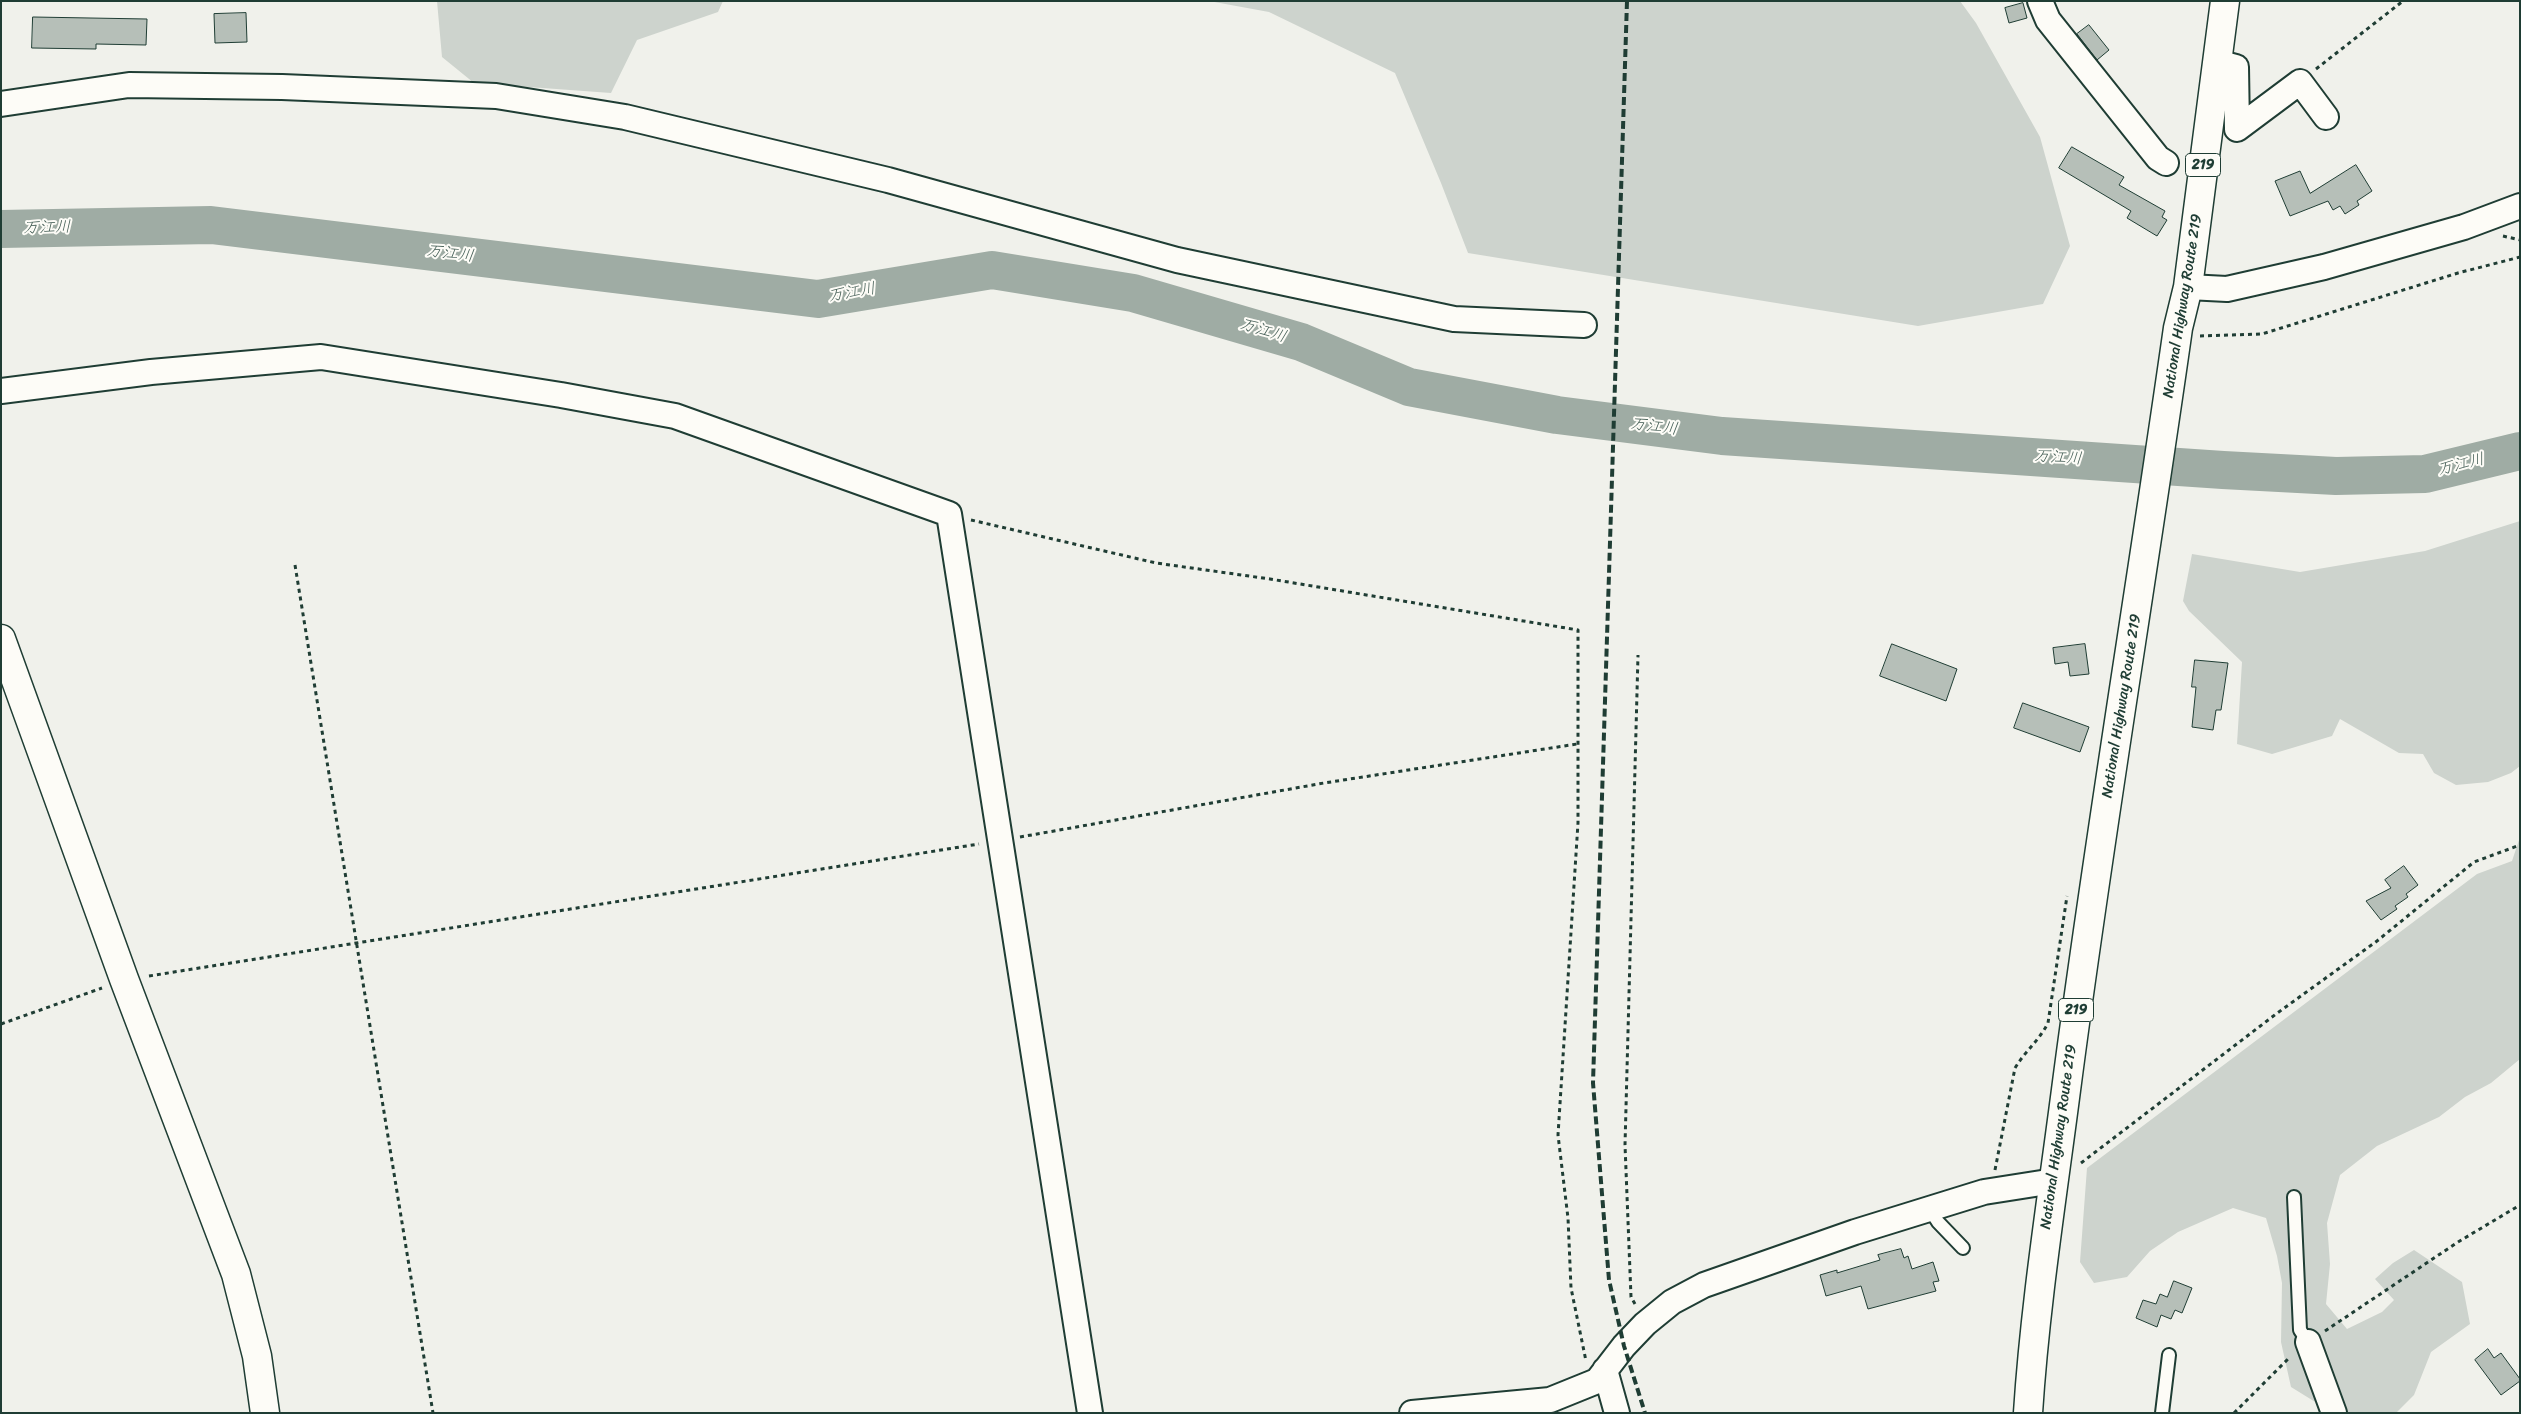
<!DOCTYPE html>
<html>
<head>
<meta charset="utf-8">
<style>
	body { margin:0 }
	#map { position:relative; width:2521px; height:1414px; overflow:hidden; background:#f0f1eb; font-family:Sriracha,sans-serif }
	canvas { display:block }
	.frame { position:absolute; inset:0; border:2px solid #1f3d34; pointer-events:none }
</style>
</head>
<body>
<div id="map">
<canvas width="2521" height="1414"></canvas>
<div class="frame"></div>
</div>
<script>
const context = document.querySelector('canvas').getContext('2d');
context.lineJoin = 'round';
function fill(path, color) { context.fillStyle = color; context.fill(path, 'evenodd'); }
function stroke(path, color, width, dash) { context.strokeStyle = color; context.lineWidth = width; context.lineCap = dash ? 'butt' : 'round'; context.setLineDash(dash || []); context.stroke(path); }
function write(font, color, halo, rows, align = 'center') {
  context.font = font + ' Sriracha,"Klee One",sans-serif'; context.lineWidth = 4; context.setLineDash([]); context.textBaseline = 'middle'; context.strokeStyle = halo; context.fillStyle = color; for (const [text, x, y, turn = 0] of rows) {
    context.save(); context.translate(x, y); context.rotate((+turn || 0) * Math.PI / 180); context.textAlign = isNaN(turn) ? turn : align; if (halo) context.strokeText(text, 0, 0); context.fillText(text, 0, 0); context.restore();
  }
}
const green = new Path2D(`
	M437,1H723L718,12L637,40L611,93L474,83L442,57Z
	M1209,1H1960L1976,23L2040,137L2070,246L2043,304L1918,326L1468,253L1441,183L1395,73L1269,12Z
	M2520,521V766L2511,773L2488,782L2456,785L2434,773L2423,754L2399,753L2340,719L2332,736L2272,754L2237,744L2242,662L2189,611L2183,601L2192,554L2300,572L2425,551Z
	M2520,837V1059L2491,1083L2465,1097L2439,1117L2377,1146L2340,1175L2327,1223L2330,1264L2326,1304L2347,1329L2382,1312L2394,1300L2375,1279L2393,1263L2414,1250L2462,1282L2470,1324L2431,1352L2414,1395L2396,1413H2333L2291,1387L2281,1342L2282,1283L2277,1256L2266,1218L2233,1208L2178,1232L2150,1251L2127,1277L2094,1283L2080,1262L2087,1168L2477,874L2512,861Z`);
const river = new Path2D(`
	M1,229L211,225L818,299L992,270L1133,293L1301,342L1409,387L1557,415L1722,436L2223,470L2336,476L2425,474L2520,451`);
const building = new Path2D(`
	M2023,3L2027,18L2009,23L2005,8Z
	M246,13L247,42L215,43L214,14Z
	M33,17L147,19L146,45L96,44V49L32,48Z
	M2089,25L2109,50L2097,60L2077,34Z
	M2072,147L2124,177L2119,185L2165,211L2162,217L2167,220L2157,236L2127,218L2131,211L2059,168Z
	M2356,165L2372,191L2357,201L2359,205L2345,214L2340,206L2333,210L2328,201L2290,216L2275,181L2300,171L2310,193Z
	M1892,644L1957,669L1946,701L1880,676Z
	M2085,644L2089,674L2070,676L2068,662L2055,664L2053,648Z
	M2195,660L2228,663L2221,710H2216L2213,730L2192,727L2196,687H2192Z
	M2023,703L2089,727L2080,752L2014,728Z
	M2404,866L2418,885L2406,894L2408,897L2395,906L2397,909L2381,920L2366,901L2391,888L2385,880Z
	M1901,1249L1904,1258L1908,1256L1912,1269L1933,1262L1939,1281L1933,1282L1936,1291L1868,1309L1861,1286L1826,1296L1820,1275L1837,1270V1273L1880,1260L1878,1255Z
	M2174,1281L2192,1288L2182,1313L2175,1310L2171,1319L2161,1315L2157,1327L2136,1318L2143,1300L2156,1304L2160,1294L2167,1297Z
	M2488,1349L2494,1358L2501,1353L2520,1379V1381L2501,1395L2475,1360Z`);
const path = new Path2D(`
	M2316,69L2403,1
	M2503,236L2520,240
	M2200,336L2262,334L2458,273L2520,257
	M971,520L1156,563L1270,579L1578,630V823L1558,1135L1568,1218L1571,1288L1586,1361
	M295,565L433,1413
	M1020,837L1324,783L1577,744
	M149,976L979,844
	M1,1024L102,988
	M2081,1163L2276,1014L2377,941L2474,862L2520,845
	M1995,1170L2015,1068C2026,1050 2038,1042 2048,1023L2067,896
	M1635,1304L1631,1297L1625,1145L1638,655
	M2325,1331L2458,1242L2520,1205
	M2234,1413L2290,1357`);
const service = new Path2D(`
	M2294,1197L2300,1330L2308,1342
	M1929,1208L1938,1222L1963,1248
	M2162,1413L2169,1355`);
const minor = new Path2D(`
	M2040,1L2048,20L2158,158L2166,163
	M2217,62L2236,67L2237,129L2300,82L2326,117
	M1,104L129,85L282,87L496,96L625,117L888,180L1177,260L1454,319L1584,325
	M2188,287L2227,289L2324,267L2464,227L2520,206
	M1,391L151,372L321,357L561,395L675,416L949,514L1090,1413
	M2308,1342L2334,1413
	M1605,1370L1617,1413
	M1412,1413L1550,1400L1597,1381L1624,1346L1645,1324L1672,1302L1704,1285L1855,1232L1984,1192L2054,1181`);
const tertiary = new Path2D(`
	M1,639L124,979L236,1274L257,1356L265,1413`);
const trunk = new Path2D(`
	M2028,1413C2035,1305 2052,1198 2066,1090C2099,836 2142,582 2178,328L2188,287L2225,1`);
const rail = new Path2D(`
	M1627,1L1593,1083L1609,1280L1624,1346L1645,1413`);
const shields = [
	[2203,165,35],
	[2076,1010,35]
];
const shieldNames = [
	["219",2203,165],
	["219",2076,1010]
];
const streetNames = [
	["National Highway Route 219",2183,306,-81],
	["National Highway Route 219",2122,706,-81],
	["National Highway Route 219",2059,1137,-82]
];
const waterNames = [
	["万江川",47,228,-1],
	["万江川",450,254,7],
	["万江川",852,293,-10],
	["万江川",1263,331,17],
	["万江川",1654,427,7],
	["万江川",2058,458,4],
	["万江川",2461,465,-14]
];
fill(green, '#cdd3cd');
stroke(river, '#9faca4', 38);
fill(building, '#b6bfb8');
stroke(building, '#1f3d34', 1);
stroke(service, '#1f3d34', 16);
stroke(minor, '#1f3d34', 28);
stroke(tertiary, '#1f3d34', 31);
stroke(trunk, '#1f3d34', 31);
stroke(path, '#1f3d34', 3, [4, 4]);
stroke(service, '#fdfcf7', 12);
stroke(minor, '#fdfcf7', 24);
stroke(tertiary, '#fdfcf7', 28);
stroke(trunk, '#fdfcf7', 28);
stroke(rail, '#1f3d34', 4, [8, 4]);
for (const [x, y, w] of shields) { const box = new Path2D(); box.roundRect(x - w / 2, y - 11.5, w, 23, 4); context.fillStyle = '#fdfcf7'; context.fill(box); stroke(box, '#1f3d34', 1); }
write('bold 14px', '#1f3d34', null, shieldNames);
write('15px', '#1f3d34', '#fdfcf7', streetNames);
write('italic 16px', '#455e56', '#fdfcf7', waterNames);
</script>
</body>
</html>
